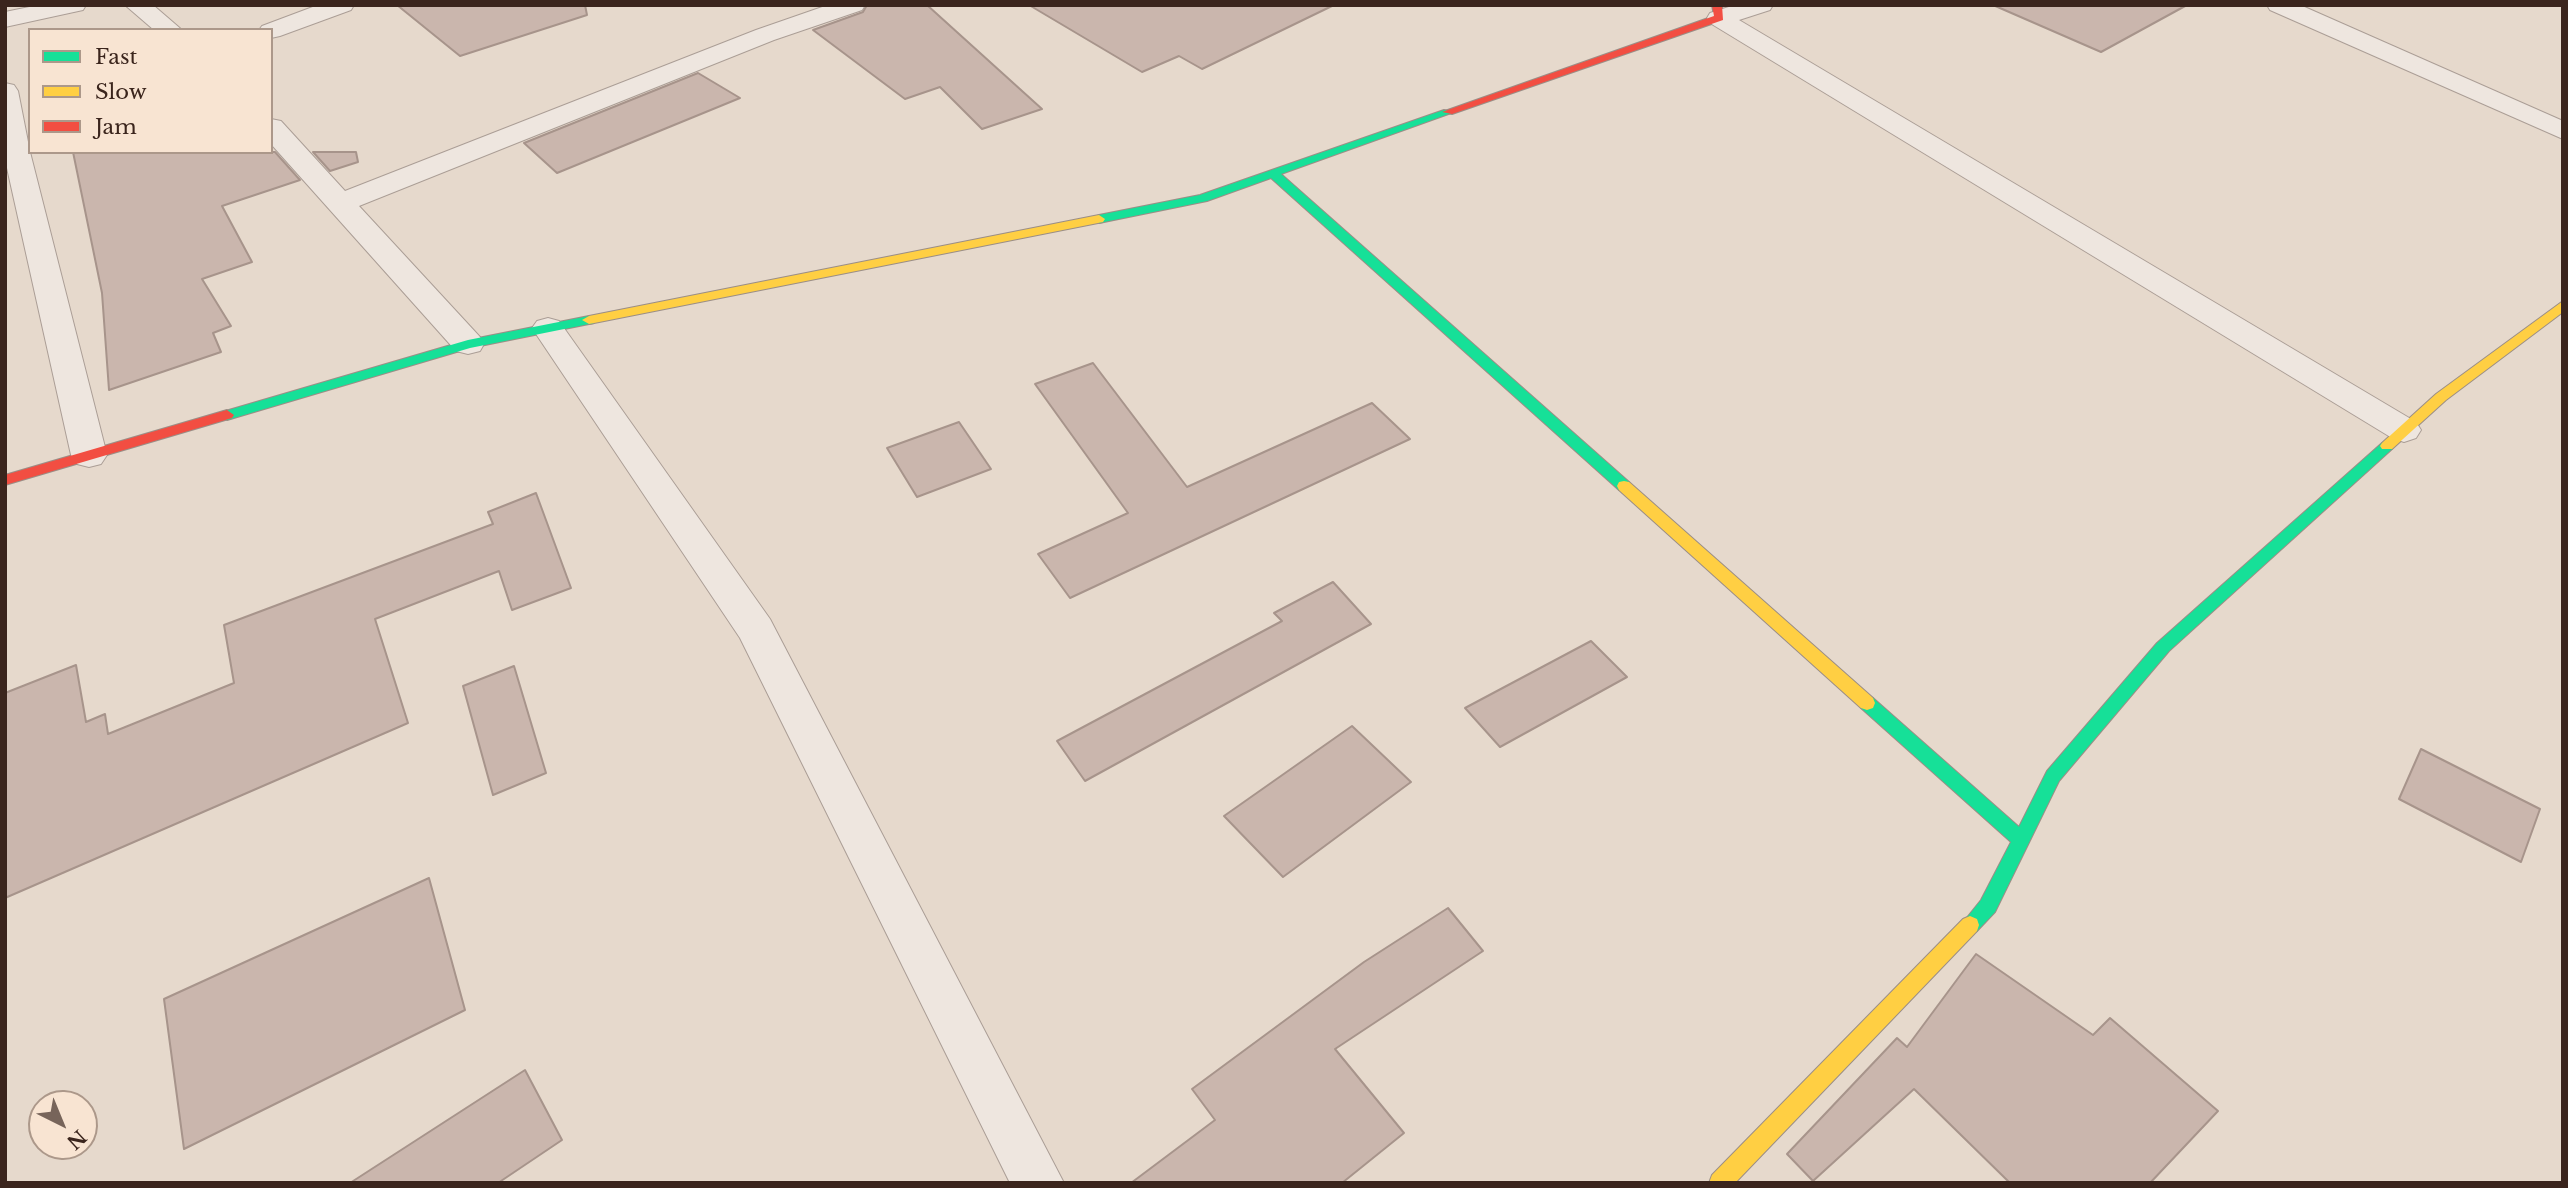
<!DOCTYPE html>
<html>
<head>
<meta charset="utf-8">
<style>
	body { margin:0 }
	#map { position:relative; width:2568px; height:1188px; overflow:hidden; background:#e6d9cc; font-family:"Libre Baskerville",serif }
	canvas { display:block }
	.frame { position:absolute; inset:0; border:7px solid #3b251d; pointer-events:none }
	.legend { position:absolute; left:28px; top:28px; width:245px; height:126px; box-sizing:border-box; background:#f8e4d2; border:2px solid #ac988a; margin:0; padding:9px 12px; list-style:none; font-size:21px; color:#3b251d }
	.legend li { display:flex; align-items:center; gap:14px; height:35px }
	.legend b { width:35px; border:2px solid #ac988a }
	.north { position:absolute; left:28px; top:1090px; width:70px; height:70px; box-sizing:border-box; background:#f8e4d2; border:2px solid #ac988a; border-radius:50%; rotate:137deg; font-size:19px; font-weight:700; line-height:28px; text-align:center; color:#3b251d }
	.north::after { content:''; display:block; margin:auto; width:24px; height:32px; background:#77645a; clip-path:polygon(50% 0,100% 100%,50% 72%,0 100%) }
</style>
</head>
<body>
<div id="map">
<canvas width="2568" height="1188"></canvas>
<div class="frame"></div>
<ul class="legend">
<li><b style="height:9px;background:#16e098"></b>Fast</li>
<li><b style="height:9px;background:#ffcf43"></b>Slow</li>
<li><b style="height:9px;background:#f24e42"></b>Jam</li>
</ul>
<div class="north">N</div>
</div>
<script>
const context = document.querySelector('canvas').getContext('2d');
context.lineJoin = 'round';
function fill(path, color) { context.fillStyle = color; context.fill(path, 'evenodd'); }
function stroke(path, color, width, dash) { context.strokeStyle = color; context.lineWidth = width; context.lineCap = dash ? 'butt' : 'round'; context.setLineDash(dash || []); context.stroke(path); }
const building = new Path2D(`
	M397,5H585L587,15L460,56Z
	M867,5H927L1042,109L982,129L940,87L905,99L813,30L863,12Z
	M1029,5H1334L1202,69L1179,56L1142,72Z
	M1993,5H2187L2101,52Z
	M698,73L740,98L557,173L524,143Z
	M73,152H275L300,180L222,206L252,262L202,279L231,326L213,333L221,352L109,390L102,293Z
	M313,152H356L358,162L330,171Z
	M1093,363L1187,487L1372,403L1410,439L1070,598L1038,554L1128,513L1035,384Z
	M959,422L991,469L917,497L887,448Z
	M536,493L571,588L512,610L499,571L375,619L408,723L5,898V693L76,665L86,722L105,714L108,734L234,683L224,625L493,524L488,512Z
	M1333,582L1371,624L1085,781L1057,741L1282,621L1274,613Z
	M1591,641L1627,677L1500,747L1465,708Z
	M514,666L546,773L493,795L463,686Z
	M1352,726L1411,782L1283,877L1224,816Z
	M2421,749L2540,809L2521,862L2399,799Z
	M429,878L465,1010L184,1149L164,999Z
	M1448,908L1483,951L1335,1049L1404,1133L1342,1183H1131L1215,1120L1192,1089L1364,962Z
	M1976,954L2093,1035L2110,1018L2218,1111L2150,1183H2010L1914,1089L1813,1181L1787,1154L1897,1038L1907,1047Z
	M525,1070L562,1140L498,1183H350Z`);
const street = new Path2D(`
	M39,5H86L83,10L5,27V12Z
	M125,5H153L182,30H154Z
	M318,5H354L351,10L280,36L271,38V30H259L262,26Z
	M828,5H865L862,10L774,40L359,206L480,337L484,344L480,351L468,354L456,351L271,144V119L281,121L345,191L756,30Z
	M1735,5H1773L1770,10L1739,20L2416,422L2421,430L2416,438L2404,442L2392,438L1710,23L1707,18L1710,13Z
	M2267,5H2300L2563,121V139L2270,10Z
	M5,83L14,85L18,91L30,152L107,455L101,464L89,467L77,464L71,455L5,159Z
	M548,318L559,321L770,619L1064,1183H1010L740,638L532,328L537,321Z`);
const fast = new Path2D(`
	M1444,110L1454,112L1281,174L1629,482L1631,486L1629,490H1619L1271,178L1207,201L1099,223L1093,219L1099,215L1200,195Z
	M589,316L596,320L594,323L470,348L227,420L220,415L222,412L468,340Z
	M2387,441L2394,446L2392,449L2169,651L2059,781L1995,912L1977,931L1970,934L1963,931L1961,925L1981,900L2011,842L1861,708L1859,703L1861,698L1867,696L1873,698L2019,827L2047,771L2157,643L2382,443Z`);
const slow = new Path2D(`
	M1099,215L1105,219L1103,222L589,324L582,320L589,316Z
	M2563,301V312L2446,400L2392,449H2382L2380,446L2382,443L2436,394Z
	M1624,481L1629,482L1873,698L1875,703L1873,708L1867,710L1861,708L1619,490L1617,486L1619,482Z
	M1970,916L1977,919L1979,925L1977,931L1735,1183H1709L1712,1175L1963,919Z`);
const jam = new Path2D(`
	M1712,5H1722L1723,20L1452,114L1442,112L1714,16Z
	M227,410L234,415L232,418L5,485V475Z`);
fill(building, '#cab6ad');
stroke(building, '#a7948b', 2);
stroke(street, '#ab9e96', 2);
stroke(fast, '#9b8e86', 2);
stroke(slow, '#9b8e86', 2);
stroke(jam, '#9b8e86', 2);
fill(street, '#eee6df');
fill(fast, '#16e098');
fill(slow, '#ffcf43');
fill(jam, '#f24e42');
</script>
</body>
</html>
